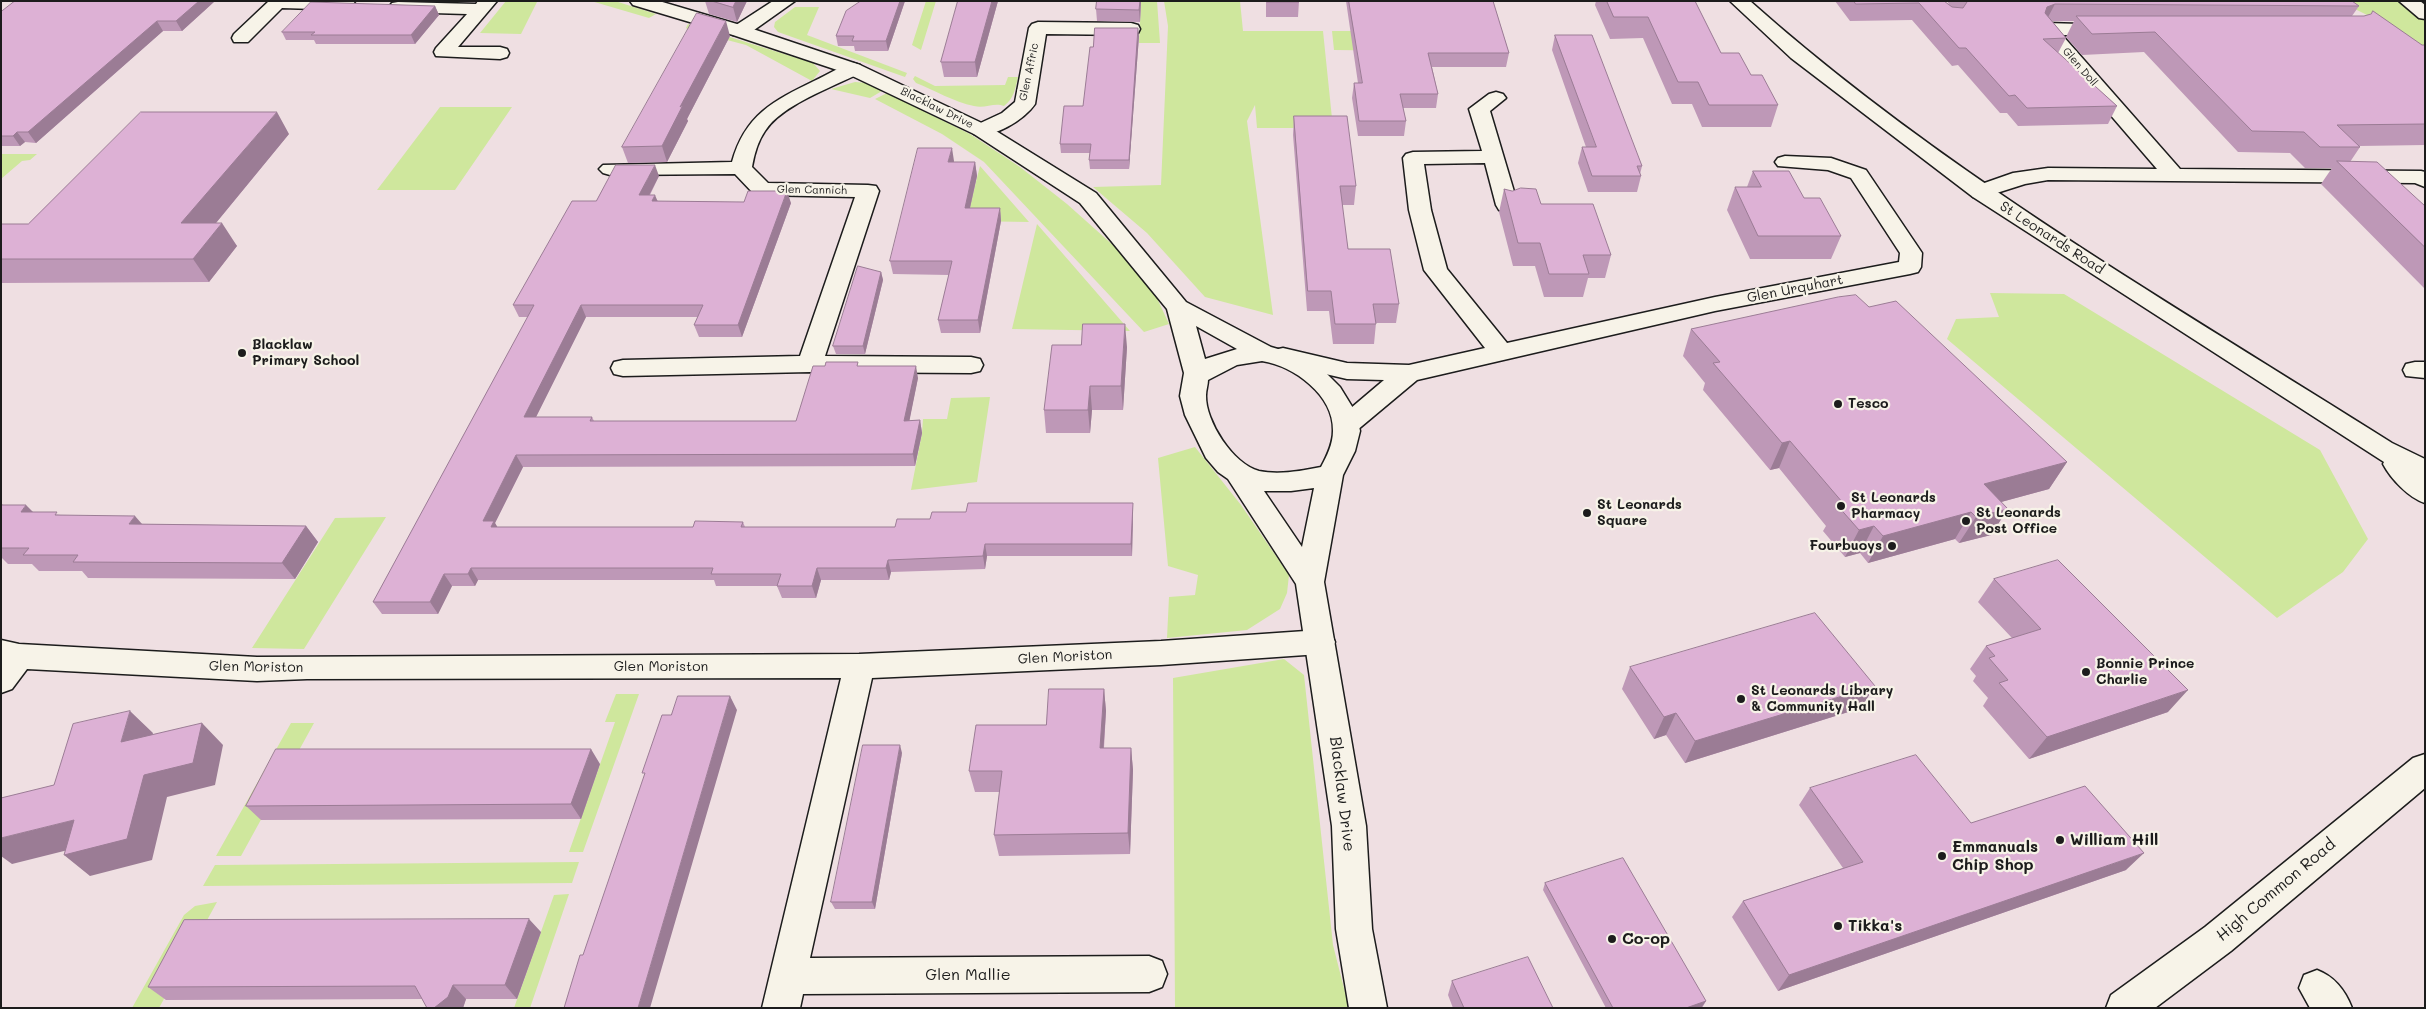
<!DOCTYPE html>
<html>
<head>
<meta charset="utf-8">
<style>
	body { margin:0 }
	#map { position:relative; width:2426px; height:1009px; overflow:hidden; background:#efdfe2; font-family:Mali,sans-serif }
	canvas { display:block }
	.frame { position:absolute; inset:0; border:2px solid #1c1c1c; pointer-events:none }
</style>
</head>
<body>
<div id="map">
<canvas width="2426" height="1009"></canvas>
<div class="frame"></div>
</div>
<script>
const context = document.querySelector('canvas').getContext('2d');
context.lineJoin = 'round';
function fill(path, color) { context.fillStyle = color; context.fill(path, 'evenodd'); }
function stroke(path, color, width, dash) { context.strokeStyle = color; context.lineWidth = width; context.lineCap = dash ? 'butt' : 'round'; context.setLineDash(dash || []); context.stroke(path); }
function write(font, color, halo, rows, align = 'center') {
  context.font = font + ' Mali,sans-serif'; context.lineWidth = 4.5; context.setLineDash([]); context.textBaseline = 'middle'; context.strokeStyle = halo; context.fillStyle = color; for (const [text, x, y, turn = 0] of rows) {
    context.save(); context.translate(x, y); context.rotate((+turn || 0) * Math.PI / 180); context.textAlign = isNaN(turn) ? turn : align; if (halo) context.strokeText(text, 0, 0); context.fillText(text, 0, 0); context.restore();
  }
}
const green = new Path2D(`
	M506,1H574L576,2H537L521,34L480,33Z
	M591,1H615L656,14L649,18Z
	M926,1H936L921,50L912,45Z
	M1141,1H1157L1160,43H1139Z
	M1164,1H1240L1243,31H1323L1333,128H1257L1255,105L1247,121L1273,315L1205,297L1147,233L1093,187L1161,185L1168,26Z
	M2353,1H2401L2425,15V57L2371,17L2349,6Z
	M795,7H819L807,35L907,73L905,77L778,32L774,27L775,22Z
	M688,24L813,63L820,71L812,81L746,45L689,30L686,28Z
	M1332,31H1406L1422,51L1334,50Z
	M915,76L935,86L1005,85L1008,77H1018C1015,90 1014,98 1004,106C994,102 985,109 974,106C954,102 934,90 916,83L913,79Z
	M855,82L868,83L882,91L870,98L831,89Z
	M887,93L970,134L1020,167L1067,204L1114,246L1156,296L1169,324L1144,332L984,162L942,134L875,99Z
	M440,107H512L455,190H377Z
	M1,154H37L30,160L22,161L1,179Z
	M980,166L1029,222L966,221Z
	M1037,224L1130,331L1012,329Z
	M1990,293L2064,294L2320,450L2368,539L2343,572L2277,618L1947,339L1956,319L1999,317Z
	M990,397L977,482L911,490L922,433L923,419H947L951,398Z
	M1195,447L1241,505L1289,575L1287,593L1280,609L1247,630L1167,638L1169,597L1195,595L1198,575L1168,566L1158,458Z
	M386,517L304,649L252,648L335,518Z
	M1284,659L1304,675L1333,945L1349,1008H1175L1173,678Z
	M616,694H639L583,852H569L615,722H605Z
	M291,723H314L241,856H216Z
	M579,862L572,883L203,886L215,865Z
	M569,894L530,1008H514L554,895Z
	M217,902L159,1008H132L184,915L195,906Z`);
const street = new Path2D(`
	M269,1H353L356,5L353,9L347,10L282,8L248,42H234L232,38L234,34Z
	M478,1H497L458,47H500L507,49L509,53L507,57L500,59L436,56L434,52L436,48L467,14L398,12L392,11L389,7L392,3L398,2L476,4Z
	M773,1H795L747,35H733L731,31L733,27Z
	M2399,1H2420L2425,5V19L2419,18Z
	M1038,22L1131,23L1138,25L1140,29L1138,33L1131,35L1046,34L1035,104C1024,120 993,139 974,134L971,130L974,126L1002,113L1015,102L1029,28L1032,24Z
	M2047,23L2114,25L2116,29L2114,33L2107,35H2062L2180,169L2421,171L2425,172V187L2415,183L2048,180L2025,184L1981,198L1973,197L1970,192L1973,187L2013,173L2048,168L2157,169L2040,33L2038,29L2040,25Z
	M853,63L860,65L863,69L860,73C833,87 781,105 765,131C758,141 754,155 752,167L768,183L868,185L876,186L879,191L825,356L971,357L980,359L983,365L980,371L971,373L810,372L623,376L614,374L611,368L614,362L623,360L800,356L855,197L762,195L754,194L735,174L610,175L603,173L599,169L603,165L732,162C745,115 773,101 814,81C827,75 839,67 853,63Z
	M1496,92L1503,94L1506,98L1490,111L1518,205L1515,210L1507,212L1499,210L1496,205L1485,163L1424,164L1431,210L1447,269L1507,343L1715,297L1899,262L1900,253L1851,178L1828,170L1778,166L1775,162L1778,158L1785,156L1831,158L1866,170L1922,253L1921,267L1918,272L1910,274L1715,311L1417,380L1356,431L1347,434L1338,431L1334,425L1338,419L1384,380L1347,379L1274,362L1271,356L1274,350L1283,348L1347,363L1409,365L1485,348L1424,270L1409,210L1403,158L1406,154L1413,152L1482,151L1469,109L1489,94Z
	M2415,362H2425V378L2406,376L2403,370L2406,364Z
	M1320,630L1331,633L1335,642L1331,651L1320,654L1161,665L872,678L810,958L1149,956L1162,961L1167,974L1162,987L1149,992L803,994L800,1008H762L841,678L307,679L257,681L27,669L12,689L1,693V640L19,644L257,657L859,654L1161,641Z
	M2317,970C2335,977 2345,990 2352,1008H2310L2299,988L2304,975Z`);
const secondary = new Path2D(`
	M630,1H659L747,27L860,65L988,126L1096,193L1186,302L1271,347L1302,356L1318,365L1340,387L1356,413L1360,431L1355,451L1343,475L1324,582L1366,826L1372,929L1387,1008H1349L1336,929L1332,826L1296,584L1228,479L1218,472L1206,458L1185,415L1180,396L1184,373L1167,309L1080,203L974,134L846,73L733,35L633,5ZM1196,326L1237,349L1205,359ZM1262,361C1294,366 1334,395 1333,431C1333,444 1327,456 1321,467C1301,471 1279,475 1259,471C1233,464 1205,421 1206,395C1206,390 1208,385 1208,380L1237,365ZM1314,488L1302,547L1264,491H1291Z
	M1730,1H1750C1944,174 2174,305 2392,443L2425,459V503C2409,498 2391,479 2383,464L2384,462L1973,197L1791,58Z
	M2425,754V788L2231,951L2155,1008H2106L2111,995L2205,927L2413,758Z`);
const wall = new Path2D(`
	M15,1H215L182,31H163L36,143L25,142L20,146H1V12Z
	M416,1H450V2Z
	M705,1H747L737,22L709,14Z
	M905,1L888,51H855L854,46H838L836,36Z
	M958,1H998L977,77H944L941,62Z
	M1097,1H1141L1140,22L1097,21L1096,9Z
	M1266,1H1299L1298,17H1266Z
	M1346,1H1493L1509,53L1506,67H1432L1438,94L1436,108H1403L1406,121L1404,136H1358L1352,98L1354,83H1358Z
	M1596,1H1695L1721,53L1751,75L1778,105L1771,127H1702L1692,104H1672L1643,38L1610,39L1595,5Z
	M1835,1H1944L1950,6L1947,1H2352L2359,6L2352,16L2422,45H2425V145L2359,146L2360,147L2350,162L2425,206V289L2321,184L2332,168H2305L2290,153L2238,152L2144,52L2082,55L2066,37L2074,21H2052L2066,38L2058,53L2117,106L2108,124L2018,126L2007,113H2000L1958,65L1952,66L1912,20L1850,21Z
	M435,6L439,15L415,44H316L314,40H286L282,32Z
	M1555,35L1642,166L1640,174L1641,176L1637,192H1588L1578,163L1582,147H1586L1552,50Z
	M730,36L687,119L688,121L667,162L628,163L622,147Z
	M1139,36L1129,169H1090L1089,160L1090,153H1061L1060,144L1083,106L1093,47Z
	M1294,116L1356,186L1354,205H1342L1348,249L1399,304L1396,323H1376L1374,344H1333L1329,311H1307L1293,135Z
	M289,134L216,223L237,246L209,282L1,283V224H28Z
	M954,161V162H975L977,176L970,208H1000L1001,221L980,333H941L938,320L949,275L893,274L890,261Z
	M1753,171L1804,198L1841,236L1831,259H1750L1727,210L1735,187H1747Z
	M659,176L650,195L658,201L791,203L742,337H699L694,325L698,317H586L536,417H592L594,421H796L859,366L918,378L909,421L920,420L922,433L915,466L523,467L495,523L497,527H693L743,522L745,527H895L930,519L1133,515L1132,556H987L985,569L891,572L889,580H821L816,598H782L777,586H716L714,580H478L475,586H452L438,614H382L373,602L528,317H519L513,305L596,201Z
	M1504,189L1541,204L1611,255L1605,278H1588L1583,297H1544L1535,266H1513L1499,212Z
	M881,272L883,280L865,354H836L833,346Z
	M1869,307L2067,462L2049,489L2001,502L1991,535L1959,543L1955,539L1868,563L1860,553L1845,557L1823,531L1826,526L1779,468L1770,470L1703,390L1705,383L1683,356L1691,329Z
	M1127,347L1123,410H1092L1090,433H1046L1044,410Z
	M1,503L3,505L33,512L143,524L306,526L318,542L295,579L88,578L82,571H39L32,564H8L1,557Z
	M1994,579L2168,712L2029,759L1983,706L1988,698L1973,681L1976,676L1970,669L1986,646L2012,638L1978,602Z
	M1630,667L1861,708L1685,763L1666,735L1654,739L1622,689Z
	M1104,689L1106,711L1104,748H1131L1133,770L1130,854L999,856L994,835L1000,792H975L969,771L1046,725Z
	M902,753L875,909H835L831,902Z
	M600,764L581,819L261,820L246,806Z
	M1810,788L1971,823L2126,870L1778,991L1732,917L1743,901L1843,868L1799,805Z
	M1545,883L1706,1001L1702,1008H1606L1543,890Z
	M541,932L517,999H466L463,1008H427L422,999L166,1000L148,987Z
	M1452,981L1553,1008H1453L1448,995Z`);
const shadedWall = new Path2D(`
	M199,1H215L182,31L176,21Z
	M736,1H747L737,22L733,7Z
	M900,1H905L888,51L886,41Z
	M992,1H998L977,77L975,62Z
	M1140,1H1141L1140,22L1139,10Z
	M2055,4L2046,21L2038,24L2047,7Z
	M435,6L439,15L415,44L411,35Z
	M157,21L163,31L36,143L28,132Z
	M726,21L730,36L687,119L688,121L667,162L662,146L680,107Z
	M1138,28L1139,36L1129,169V160Z
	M277,112L289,134L197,246L181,223Z
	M17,132L25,142L20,146L13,136Z
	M952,148L954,161L951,176L948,162Z
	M975,162L977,176L967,221L965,208Z
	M655,165L659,176L643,207L639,195Z
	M787,191L791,203L742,337L738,325Z
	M655,195L660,207L652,201Z
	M1000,208L1001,221L980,333L978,320Z
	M222,223L237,246L209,282L193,259Z
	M881,272L883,280L865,354L863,346Z
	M581,305L586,317L530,429L524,417Z
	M1125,324L1127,347L1123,410L1121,386Z
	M916,366L918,378L907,433L904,421Z
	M1090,386L1092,410L1090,433L1088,410Z
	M920,420L922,433L915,466L913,454Z
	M1790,441L1779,468L1770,470L1782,443Z
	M516,455L523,467L495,523L501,533L483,521Z
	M2067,462L2049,489L1968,511L1984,484Z
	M1133,503V515L1132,556L1131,544Z
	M26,505L42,521L21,512Z
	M2008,509L1991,535L1959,543L1976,517Z
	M1971,512L1955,539L1868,563L1883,536Z
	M135,516L149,532L129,524Z
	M306,526L318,542L295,579L282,563Z
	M1874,526L1860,553L1845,557L1859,530Z
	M985,544L987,556L985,569L983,556Z
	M888,560L891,572L889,580L886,568Z
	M471,568L478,580L475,586L468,574Z
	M817,568L821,580L816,598L812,586Z
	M444,574L452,586L438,614L430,602Z
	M1875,686L1861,708L1685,763L1695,741Z
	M1104,689L1106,711L1102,770L1100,748Z
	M2188,690L2168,712L2029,759L2047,737Z
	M730,696L737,710L650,1008H638Z
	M130,711L153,733L145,764L121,742Z
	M1676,713L1666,735L1654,739L1664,717Z
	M202,723L223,745L215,785L167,797L152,860L90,876L64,855L144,775Z
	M900,745L902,753L875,909L872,902Z
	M1131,748L1133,770L1130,854L1128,833Z
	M591,749L600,764L581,819L571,804Z
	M74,820L100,842L12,864L1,856V838Z
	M2144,853L2126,870L1778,991L1789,975Z
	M529,919L541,932L517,999L505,985Z
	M453,985L466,999L463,1008H434Z
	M1706,1001L1701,1008H1686Z`);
const building = new Path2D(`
	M15,1H199L176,21H157L28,132H17L13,136H1V12Z
	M712,1H736L733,7Z
	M861,1H900L886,41H852L854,36H836L846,11Z
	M958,1H992L975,62H941Z
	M1097,1H1140L1139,10L1096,9Z
	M1267,1H1299V2H1267Z
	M1349,1H1493L1509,53H1428L1438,94H1400L1406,121H1359L1354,83H1362Z
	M1607,1H1695L1721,53H1739L1751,75H1762L1778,105H1709L1698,82H1678L1648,17H1614Z
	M1854,1H1944L1952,7L1963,8L1967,2V1H2352L2359,6L2055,4L2047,7L2045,13L2066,38L2043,39L2117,106L2027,108L2015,95L2009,96L1966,48H1959L1919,3L1856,4Z
	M311,2L435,6L411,35H311L315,32H282Z
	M2373,11L2422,45H2425V124L2337,125L2360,147H2320L2304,132L2252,131L2155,32L2092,34L2076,16H2364L2371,14Z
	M697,13L726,21L680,107L683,105L662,146L622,147Z
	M1095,28H1138L1129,160H1089L1091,144H1060L1064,106H1083L1090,47H1093Z
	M1555,35H1592L1642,166H1637L1641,176H1592L1582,147H1596Z
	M141,112H277L181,223H222L193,259H1V224H28Z
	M1294,116H1347L1356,186H1340L1348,249H1390L1399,304H1373L1376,324H1335L1331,291H1308Z
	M918,148H952L948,162H975L965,208H1000L978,320H938L952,261H890Z
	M2337,161L2377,162L2425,206V247Z
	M616,165H655L639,195H655L652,201L744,202L748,191H787L738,325H694L703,305H581L524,417H592L590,421H796L813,366H825L826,362H858L857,366H916L904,421L920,420L913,454L516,455L483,521H494L491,527H693L695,521L743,522L741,527H895L897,519H930L932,512H966L968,503H1133L1131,544H985L983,556L888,560L886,568H817L812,586H777L781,574H711L713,568H471L468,574H444L430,602H373L534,305H513L572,201H596Z
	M1753,171H1789L1804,198H1820L1841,236H1758L1735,187H1761Z
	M1521,188L1536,189L1541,204H1593L1611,255H1583L1589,274H1549L1540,243H1518L1504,189L1512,191Z
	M858,266L881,272L863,346H833Z
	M1856,295L1869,307L1896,301L2067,462L1984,484L2008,509L1976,517L1971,512L1883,536L1874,526L1859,530L1837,505L1843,503L1790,441L1782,443L1713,363L1720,362L1691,329L1838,297Z
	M1083,324H1125L1121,386H1090L1088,410H1044L1052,345H1081Z
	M1,505H26L21,512H57L55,515L135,516L129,524L306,526L282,563L73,562L78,555H23L29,548H1Z
	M2058,560L2188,690L2047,737L1999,683L2008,680L1989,658L1995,656L1986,646L2041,629L1994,579Z
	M1815,613L1875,686L1695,741L1676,713L1664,717L1630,667Z
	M1049,689H1104L1100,748H1131L1128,833L994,835L1002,771H969L976,725H1046Z
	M678,696H730L638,1008H564L580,955H583L645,773H642L662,715H671Z
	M130,711L121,742L202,723L193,763L144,775L127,839L64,855L74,820L1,838V798L54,785L73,724Z
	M863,745H900L872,902H831Z
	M276,749H591L571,804L246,806Z
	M1916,755L1971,823L2085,786L2144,853L1789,975L1743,901L1863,862L1810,788Z
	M1623,858L1706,1001L1686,1008H1613L1545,883Z
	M529,919L505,985H453L448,997L434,1008H427L415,986L148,987L184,920Z
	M1528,957L1553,1008H1464L1452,981Z`);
const markers = [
	[242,353,5,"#1c1c1c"],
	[1838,404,5,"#1c1c1c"],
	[1841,506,5,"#1c1c1c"],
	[1587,513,5,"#1c1c1c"],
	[1966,521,5,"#1c1c1c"],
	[1892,546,5,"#1c1c1c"],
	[2086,672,5,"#1c1c1c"],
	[1741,699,5,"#1c1c1c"],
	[2060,840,5,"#1c1c1c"],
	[1942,856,5,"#1c1c1c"],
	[1838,926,5,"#1c1c1c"],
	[1612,939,5,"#1c1c1c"]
];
const farStreetnames = [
	["Glen Doll",2080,67,49],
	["Glen Affric",1029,72,-78],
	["Blacklaw Drive",937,108,26],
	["Glen Cannich",812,190,1]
];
const streetNames = [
	["St Leonards Road",2052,238,33],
	["Glen Urquhart",1795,289,-11],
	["Glen Moriston",1065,657,-3],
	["Glen Moriston",256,667,1],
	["Glen Moriston",661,667]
];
const poiNames = [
	["Blacklaw",252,345],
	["Primary School",252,361],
	["Tesco",1848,404],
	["St Leonards",1851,498],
	["Pharmacy",1851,514],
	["St Leonards",1597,505],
	["Square",1597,521],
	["St Leonards",1976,513],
	["Post Office",1976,529],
	["Fourbuoys",1882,546,"right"],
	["Bonnie Prince",2096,664],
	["Charlie",2096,680],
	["St Leonards Library",1751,691],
	["& Community Hall",1751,707]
];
const nearStreetnames = [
	["Blacklaw Drive",1342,794,83],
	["High Common Road",2276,890,-40],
	["Glen Mallie",968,975]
];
const nearPoinames = [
	["William Hill",2070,840],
	["Emmanuals",1952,847],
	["Chip Shop",1952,865],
	["Tikka's",1848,926],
	["Co-op",1622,939]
];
fill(green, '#cfe79d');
stroke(street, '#1c1c1c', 3);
stroke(secondary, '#1c1c1c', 3);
fill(street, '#f7f3e8');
fill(secondary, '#f7f3e8');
fill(wall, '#be98b7');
fill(shadedWall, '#9b7c95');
fill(building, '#ddb1d5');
stroke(building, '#9b7c95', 1);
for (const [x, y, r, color] of markers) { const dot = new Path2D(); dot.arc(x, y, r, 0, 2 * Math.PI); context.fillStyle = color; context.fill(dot); stroke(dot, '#f7f3e8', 2); }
write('11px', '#1c1c1c', '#f7f3e8', farStreetnames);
write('14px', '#1c1c1c', '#f7f3e8', streetNames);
write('bold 14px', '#1c1c1c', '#f7f3e8', poiNames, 'left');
write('16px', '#1c1c1c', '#f7f3e8', nearStreetnames);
write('bold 16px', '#1c1c1c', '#f7f3e8', nearPoinames, 'left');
</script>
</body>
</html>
